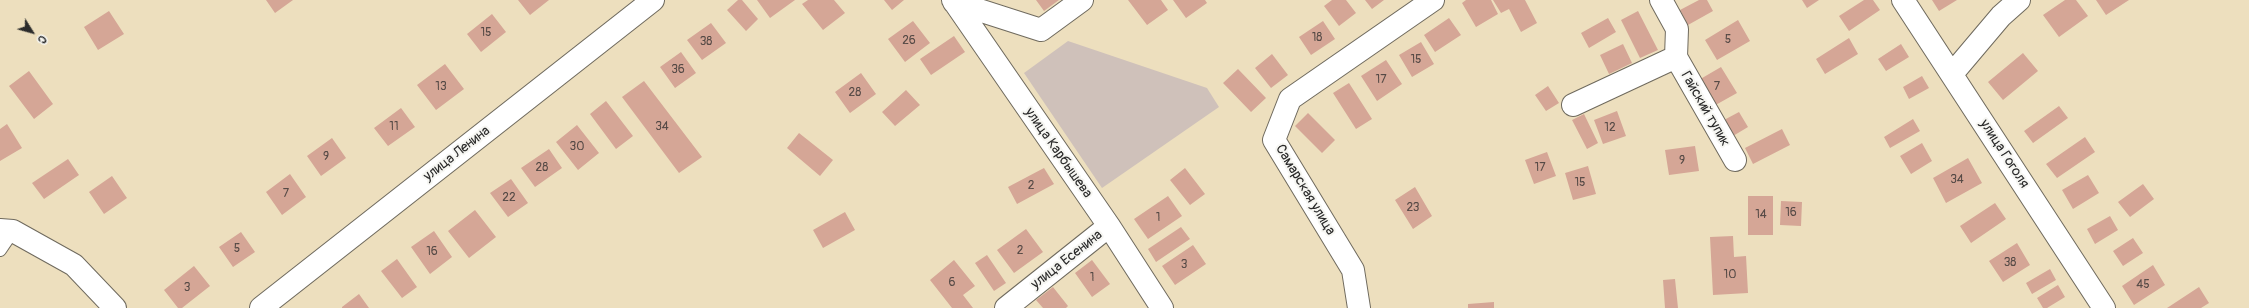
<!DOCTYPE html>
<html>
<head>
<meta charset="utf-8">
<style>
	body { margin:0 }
	#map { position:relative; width:2249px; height:308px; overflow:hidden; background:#eddfbe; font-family:Pangolin,sans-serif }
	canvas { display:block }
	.north { position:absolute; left:12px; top:12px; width:40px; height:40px; -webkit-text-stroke:3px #f6f6f2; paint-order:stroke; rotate:127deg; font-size:11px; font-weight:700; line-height:16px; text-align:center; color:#2b2b2b }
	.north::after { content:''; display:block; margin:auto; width:14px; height:18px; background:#2b2b2b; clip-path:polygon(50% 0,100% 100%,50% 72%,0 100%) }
</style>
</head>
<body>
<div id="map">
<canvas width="2249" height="308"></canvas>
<div class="north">С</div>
</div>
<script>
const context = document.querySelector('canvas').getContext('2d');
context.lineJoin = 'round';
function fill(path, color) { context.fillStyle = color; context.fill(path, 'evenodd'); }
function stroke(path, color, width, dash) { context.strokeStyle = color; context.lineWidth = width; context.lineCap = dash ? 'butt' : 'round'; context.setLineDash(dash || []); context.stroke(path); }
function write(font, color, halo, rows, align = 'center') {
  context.font = font + ' Pangolin,sans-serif'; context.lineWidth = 4; context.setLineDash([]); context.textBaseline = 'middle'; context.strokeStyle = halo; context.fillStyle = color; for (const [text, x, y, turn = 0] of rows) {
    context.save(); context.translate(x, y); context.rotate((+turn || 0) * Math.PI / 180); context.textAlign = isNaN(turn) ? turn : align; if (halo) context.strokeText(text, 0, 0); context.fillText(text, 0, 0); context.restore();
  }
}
const industrial = new Path2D(`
	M1068,41L1207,88L1219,107L1102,188L1024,73Z`);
const building = new Path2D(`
	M266,0H293L275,13Z
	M518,0H549L530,15Z
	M738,0H742L758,19L746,31L727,10Z
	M757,0H795L770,18Z
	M808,0H834L845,13L823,30L802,4Z
	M884,0H904L892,10Z
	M1036,0H1059L1044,11Z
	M1128,0H1161L1168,10L1147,25Z
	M1173,0H1205L1207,3L1186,18Z
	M1332,0H1346L1356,13L1339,26L1324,6Z
	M1365,0H1384L1372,9Z
	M1466,0H1491L1498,14L1476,27L1462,3Z
	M1493,0H1525L1537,23L1521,32L1509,9L1501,13Z
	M1699,0H1707L1713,11L1688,25L1680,10Z
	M1802,0H1819L1807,8Z
	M1864,0H1873L1880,10L1849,31L1839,16Z
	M1932,0H1957L1939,11Z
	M2065,0H2076L2088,16L2059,37L2043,15Z
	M2096,0H2129L2106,15Z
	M109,11L124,34L98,50L84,27Z
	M1638,11L1658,50L1640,58L1621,20Z
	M492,14L506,32L481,52L467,34Z
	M1449,18L1461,35L1435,52L1424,35Z
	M1608,18L1616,32L1589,48L1581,33Z
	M1738,20L1750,41L1717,60L1705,40Z
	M913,21L930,43L905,62L888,39Z
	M1323,21L1335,39L1311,55L1299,37Z
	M711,23L726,43L702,60L687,40Z
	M954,36L965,52L931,75L920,59Z
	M1849,38L1858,54L1825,74L1816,59Z
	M1421,42L1434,64L1412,77L1399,55Z
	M1623,44L1632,63L1609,74L1600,55Z
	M1901,44L1909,57L1886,71L1878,59Z
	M681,52L696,73L675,88L660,67Z
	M2023,53L2038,71L2003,100L1988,82Z
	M1272,54L1288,75L1271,88L1255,68Z
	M1386,60L1402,84L1377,101L1361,76Z
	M445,64L464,89L436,110L417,85Z
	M1721,67L1737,93L1712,107L1697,81Z
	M1238,69L1266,98L1251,112L1223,83Z
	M29,71L53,104L34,119L9,86Z
	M861,73L876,94L850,113L835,92Z
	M1922,76L1929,88L1909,99L1903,87Z
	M644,81L702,157L679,173L622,97Z
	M1349,83L1372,119L1356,129L1333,93Z
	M1548,86L1559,103L1546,111L1535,95Z
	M906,90L920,105L895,126L882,112Z
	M606,101L633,136L616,149L590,114Z
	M2059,106L2068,118L2033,143L2024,131Z
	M401,108L415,127L388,146L374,128Z
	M1617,111L1626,136L1603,144L1594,120Z
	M1739,112L1748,127L1733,136L1724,120Z
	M1308,113L1335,140L1322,153L1295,126Z
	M1584,114L1598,143L1587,149L1572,120Z
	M1913,119L1920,131L1890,148L1884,137Z
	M7,124L22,148L0,161V129Z
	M577,125L599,153L578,170L556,142Z
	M1782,129L1790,145L1753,164L1745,148Z
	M799,133L833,160L820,176L787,148Z
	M2085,137L2095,152L2057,178L2046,164Z
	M332,138L346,158L321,176L307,156Z
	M1922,143L1932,161L1911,174L1900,156Z
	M1695,146L1699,171L1669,175L1665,150Z
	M549,149L562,168L535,187L521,168Z
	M1547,152L1556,176L1534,184L1525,160Z
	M1968,158L1982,183L1946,203L1933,178Z
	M68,159L79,175L44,199L32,183Z
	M1588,166L1596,194L1573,200L1565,173Z
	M1044,168L1054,184L1017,204L1008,187Z
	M1185,168L1205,194L1190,205L1170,180Z
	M290,174L306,197L282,215L266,192Z
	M2088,175L2099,193L2073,209L2062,190Z
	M112,176L127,198L104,214L89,192Z
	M511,179L528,203L508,217L490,193Z
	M2143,184L2154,199L2130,217L2118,202Z
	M1415,187L1432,216L1413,229L1395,200Z
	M1168,196L1182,216L1148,239L1134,219Z
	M1748,196H1773V235H1748Z
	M1781,201L1802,202L1801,226L1780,225Z
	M1995,203L2006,219L1971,243L1960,226Z
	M475,210L496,237L469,258L448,231Z
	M845,212L855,230L823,248L813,230Z
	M2110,216L2118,230L2095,244L2087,229Z
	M1181,227L1190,239L1156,262L1148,249Z
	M1026,229L1043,252L1014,273L997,250Z
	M434,231L452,257L430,274L411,247Z
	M241,232L255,252L233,267L219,247Z
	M1733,236L1734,257L1746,256L1748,293L1713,295L1710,237Z
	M2133,238L2143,253L2123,266L2113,251Z
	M2017,243L2030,265L2003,282L1989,261Z
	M1193,245L1206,264L1175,285L1162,266Z
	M987,255L1006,283L994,291L975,263Z
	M397,259L417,287L402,298L381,271Z
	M954,260L975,286L963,295L973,308H952L930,280Z
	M1092,260L1110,284L1092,297L1075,273Z
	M2153,265L2165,285L2134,305L2122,286Z
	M194,266L210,286L182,308H178L164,290Z
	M2050,269L2056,280L2032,294L2026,283Z
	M1675,279L1678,308H1665L1663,280Z
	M2058,285L2065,297L2047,308H2043L2037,298Z
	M1053,287L1068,306L1066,308H1043L1036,300Z
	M2199,287L2209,303L2201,308H2167Z
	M359,294L369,308H342V307Z
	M1494,302V308H1468V304Z`);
const service = new Path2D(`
	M0,250L13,231`);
const minor = new Path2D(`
	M953,0L1109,226L1162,308
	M1903,0L2104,308
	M954,2L1041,30L1082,0
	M1676,57L1735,160
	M1952,74L2001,16L2019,0
	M1573,105L1676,57L1677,29L1661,0
	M261,308L653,0
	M1006,308L1109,226
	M1359,308L1353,270L1274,140L1290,99L1433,0`);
const tertiary = new Path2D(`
	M0,230L13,231L74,265L115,308`);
const numberNames = [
	["15",486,33],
	["18",1317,38],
	["5",1728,40],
	["26",909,41],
	["38",706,42],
	["15",1416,60],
	["36",678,70],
	["17",1381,80],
	["13",441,87],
	["7",1717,87],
	["28",855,93],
	["11",394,127],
	["34",662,127],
	["12",1610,128],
	["30",577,147],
	["9",326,157],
	["9",1682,161],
	["28",542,168],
	["17",1540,168],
	["34",1957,180],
	["15",1580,183],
	["2",1031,186],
	["7",286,194],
	["22",509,198],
	["23",1413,208],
	["16",1791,213],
	["14",1761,215],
	["1",1158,218],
	["5",237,249],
	["2",1020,251],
	["16",432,252],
	["38",2010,263],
	["3",1184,265],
	["10",1730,275],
	["1",1092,278],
	["6",952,283],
	["45",2143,285],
	["3",187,288]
];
const streetNames = [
	["Гайский тупик",1705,109,60],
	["улица Карбышева",1058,153,55],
	["улица Ленина",457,154,-38],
	["улица Гоголя",2004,154,57],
	["Самарская улица",1305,190,59],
	["улица Есенина",1067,260,-38]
];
fill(industrial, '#cfc1ba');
fill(building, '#d5a696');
stroke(service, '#6f6a5e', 14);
stroke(minor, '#6f6a5e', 24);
stroke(tertiary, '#6f6a5e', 24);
stroke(service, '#fff', 12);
stroke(minor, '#fff', 22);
stroke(tertiary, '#fff', 22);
write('12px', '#564a46', null, numberNames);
write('14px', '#2b2b2b', '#f6f6f2', streetNames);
</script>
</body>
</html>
